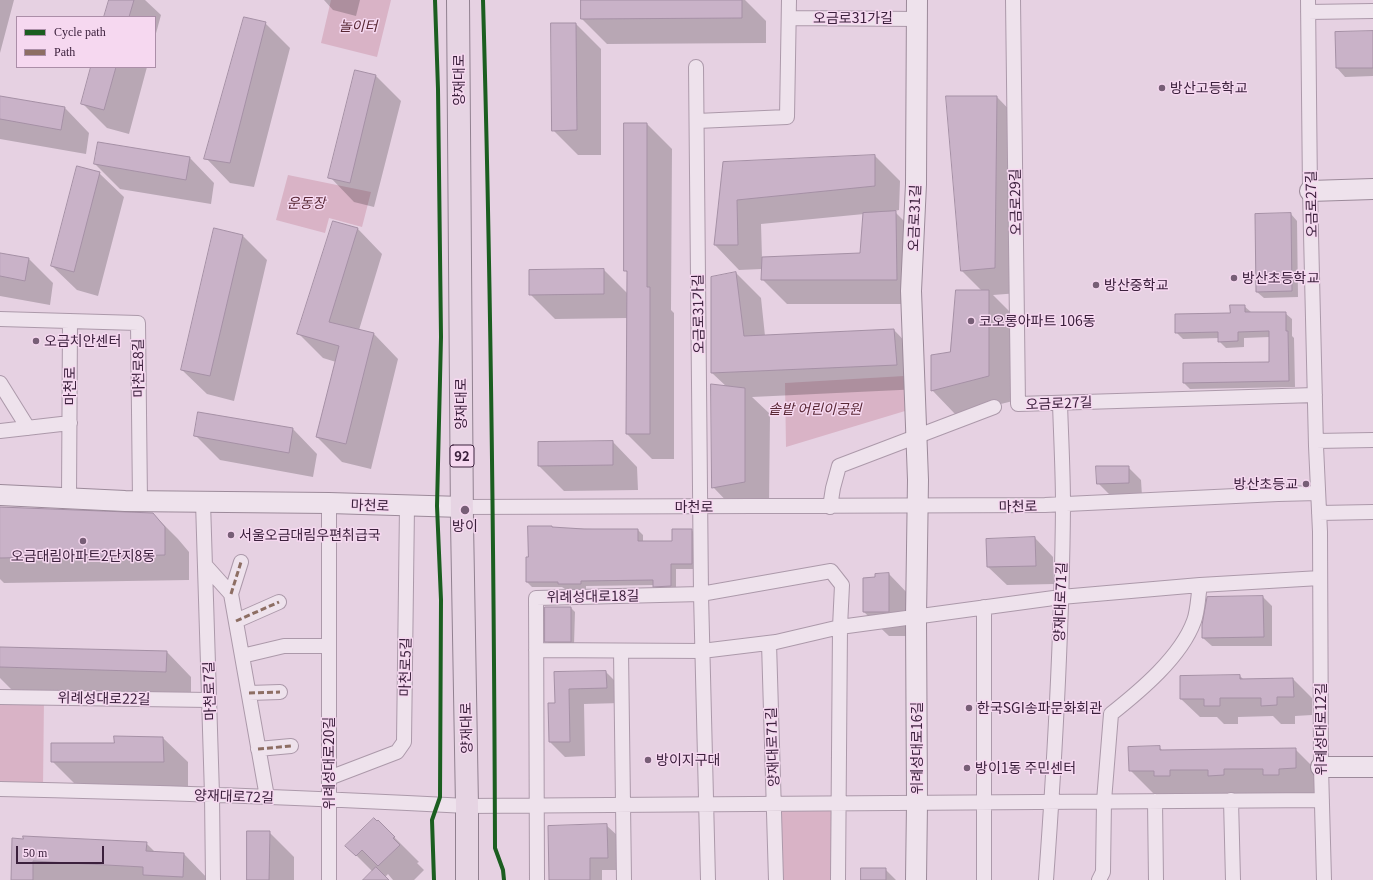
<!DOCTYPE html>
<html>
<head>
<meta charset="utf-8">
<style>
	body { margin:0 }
	#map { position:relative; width:1373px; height:880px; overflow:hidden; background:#e6d1e2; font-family:Georgia,serif }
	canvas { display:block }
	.legend { position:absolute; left:16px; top:16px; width:140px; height:52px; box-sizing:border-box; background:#f6d8f0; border:1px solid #ab8ea8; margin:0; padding:5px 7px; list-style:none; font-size:12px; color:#3b203c }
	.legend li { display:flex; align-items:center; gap:8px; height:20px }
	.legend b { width:20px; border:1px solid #ab8ea8 }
	.scale { position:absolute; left:16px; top:846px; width:88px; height:18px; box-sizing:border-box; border:2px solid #3b203c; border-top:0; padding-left:5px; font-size:12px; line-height:14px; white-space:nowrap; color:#3b203c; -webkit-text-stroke:3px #f6d8f0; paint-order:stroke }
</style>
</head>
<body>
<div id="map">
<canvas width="1373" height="880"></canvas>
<ul class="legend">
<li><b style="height:5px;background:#1b5e20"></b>Cycle path</li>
<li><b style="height:5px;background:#8d6e63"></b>Path</li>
</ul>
<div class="scale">50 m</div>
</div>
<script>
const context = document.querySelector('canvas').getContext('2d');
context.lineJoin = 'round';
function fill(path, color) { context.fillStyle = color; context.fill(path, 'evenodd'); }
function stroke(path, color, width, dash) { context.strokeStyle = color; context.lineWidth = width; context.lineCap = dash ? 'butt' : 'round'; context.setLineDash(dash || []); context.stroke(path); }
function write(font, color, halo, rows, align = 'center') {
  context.font = font + ' Georgia,"Noto Sans KR",serif'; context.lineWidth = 3; context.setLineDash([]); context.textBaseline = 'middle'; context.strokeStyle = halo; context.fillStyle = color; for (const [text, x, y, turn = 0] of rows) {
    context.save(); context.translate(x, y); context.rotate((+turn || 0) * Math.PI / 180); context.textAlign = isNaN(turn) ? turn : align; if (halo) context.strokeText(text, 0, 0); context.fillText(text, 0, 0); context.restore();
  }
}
const green = new Path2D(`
	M331,0H391L377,57L321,43Z
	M288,175L371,192L362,227L329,218L325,233L276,220Z
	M904,376L905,411L786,447L785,383Z
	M0,697L44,698L43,787L0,788Z
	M834,804L835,880H781L780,805Z`);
const shadow = new Path2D(`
	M0,0H14L0,53Z
	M110,0H145L161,15L155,37V17H105Z
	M324,0H360L356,16L333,10Z
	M582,0H745L766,21V43L607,44L582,19Z
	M265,23L290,48L254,187L230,183L206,158Z
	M552,24H576L601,49V155H578L553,130Z
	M1373,32V76L1345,77L1337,68Z
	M92,67H147L129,134L107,128L82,103Z
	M356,71L376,76L401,101L374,207L354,202L330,177Z
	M0,97L65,108L89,133L86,154L0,139Z
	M997,97L1021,122L1019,293L993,295L1013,315V401L956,415L932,390L982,291L962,271Z
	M647,124L672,149L671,310L674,313V459H652L627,434L628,318L555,319L530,294L604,270L628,294V273L625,270Z
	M875,156L900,181L899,210L894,211L920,237L921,304H787L762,279V269L739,270L715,245L724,163ZM864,214L861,254L762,258L761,224Z
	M190,158L214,183L211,204L120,189L95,164Z
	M99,173L124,197L98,296L77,290L52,266Z
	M1291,214L1297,221L1298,297L1264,298L1257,292Z
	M358,229L382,254L359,330L374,334L398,359L371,469L342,462L317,437L336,362L323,358L298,333Z
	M242,235L267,260L234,401L207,394L182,370Z
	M0,254L29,259L53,283L50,305L0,296Z
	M736,273L761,298L765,336L894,330L918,355L921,389L752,397L770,414L769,506L737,512L713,487L727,387L712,373V278Z
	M1244,306L1251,312L1285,313L1292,319V336L1294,338L1295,387L1190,389L1184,383L1270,363V337L1244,338V347L1226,348L1219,341V338L1183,339L1176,332L1231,314Z
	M293,429L317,454L313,477L220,460L195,435Z
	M613,442L637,467L638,490L564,491L539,466Z
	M1128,467L1141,480L1142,496H1111L1098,483Z
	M0,507L153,514L178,539L189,552V580L4,583L0,579Z
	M553,528L638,530L643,535V542H673L691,530L697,535V569H676V591H659L654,585L586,586V589H565L562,587H532L527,582L529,558Z
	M1035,538L1053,557L1054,584L1007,585L988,567Z
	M889,574L913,599L914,636H889L864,612L876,578Z
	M1263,597L1272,606V646H1212L1203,638Z
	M571,608L575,612L574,645H550L546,640Z
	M0,648L167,652L191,677V696L13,691L0,678Z
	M606,672L621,687V703L584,704L585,756L565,757L550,742L556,704L555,673Z
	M1240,676L1244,680L1293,679L1312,698V715L1295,716V724H1281L1273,716L1238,717V724H1224L1217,717H1200L1181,699Z
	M115,737L163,738L188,762V786H77L52,761L115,744Z
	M1159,747L1163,751L1295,749L1320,774V793H1303V799H1289L1283,793L1155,795L1130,770Z
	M378,821L419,862L417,863L424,870L414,880H393L388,874L385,877L388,880H364L373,872L347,846Z
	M606,825L619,837L620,870H602V880H550Z
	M269,832L294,857V880H248Z
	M24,840L146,843L156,853L184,854L209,880H12Z
	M885,869L896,880H862Z`);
const building = new Path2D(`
	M109,0H134L129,17H104Z
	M581,0H742V18L581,19Z
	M244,17L266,22L230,163L204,159Z
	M551,23H576L577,130L552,131Z
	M1373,31V68H1336L1335,32Z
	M91,67H116L104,110L81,104Z
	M355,70L376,75L350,183L328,178Z
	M0,96L65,107L61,130L0,119Z
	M946,96H997L995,268L961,271Z
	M624,123H647V287H650V434H626L627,271H624Z
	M98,142L190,157L186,180L94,164Z
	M875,155V186L737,200L738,245H714L723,162Z
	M77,166L100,172L74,272L51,266Z
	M896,211L897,280H761L762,257L860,253L863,213Z
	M1291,213L1292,291L1256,292L1255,214Z
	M333,221L358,228L329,322L374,333L346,444L316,437L339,346L297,334Z
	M214,228L243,235L210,376L181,370Z
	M0,253L29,258L25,281L0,276Z
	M604,269V294L529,295V270Z
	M736,272L744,336L894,329L897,365L711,373V277Z
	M956,290H989V376L931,391V355L950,352Z
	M1230,305H1245V312H1286V331H1288L1289,381L1183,383V363L1269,362V331L1238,332V341L1218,342V332L1175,333V314L1230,313Z
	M711,384L745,388V482L712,488Z
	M198,412L293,428L289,453L194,436Z
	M613,441V465L538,466V442Z
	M1096,466H1129V483L1097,484Z
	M0,507L153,513L165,527V555L0,558Z
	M528,526H552V527L584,529H638V541H672V529H692V564H671V586L653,587V580L581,581V584H558V582H526V557H528Z
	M1035,537L1036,566L987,567L986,539Z
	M889,573V612H863V578L875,577V574Z
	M1263,596L1264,637L1202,638V625L1207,597Z
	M545,607H571V642H545Z
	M0,647L167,651L166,672L0,667Z
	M606,671L607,688L569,689L570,742H549L548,703H555L554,672Z
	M1240,675V679L1293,678L1294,697H1277V705L1261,706V698H1220V706H1204V699H1180V676Z
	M114,736L163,737L164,762H51V743H114Z
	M1160,746V750L1296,748V768L1279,769V775H1263V769H1224V775L1208,776V770H1170V776H1154V771H1129L1128,747Z
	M374,818L377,821L378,820L395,837L393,838L400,845L378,866L362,850L356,856L345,846Z
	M607,824L608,858H590V880H549L548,826Z
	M247,831H270L269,880H247Z
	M23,836L147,842L146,851L184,853L183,877L143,875V867L33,861V880H11L12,838L23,839Z
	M376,867L389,880H363Z
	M861,868H886V880H861Z`);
const street = new Path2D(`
	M1013,0L1018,404L1315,395
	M1308,0L1310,191L1316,446L1320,532L1321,767L1324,880
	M1308,12L1373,11
	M789,18L917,19
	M696,67L701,594L708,880
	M697,121L787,117L789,0
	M0,319L138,323L140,501
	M0,383L28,428
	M0,431L70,423
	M1316,441L1373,440
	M69,498L70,321
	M203,502L212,795L213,880
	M462,507L1045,505L1278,494L1318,493
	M830,507L833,488L839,466L994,407
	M1319,513L1373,512
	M205,565L231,594L267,797
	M231,594L241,562
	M984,607V880
	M236,621L279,602
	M769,643L776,880
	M536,650L702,651L776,642L840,627L1061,597L1200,585L1320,578
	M621,651L624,880
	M242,656L284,646H329
	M249,693L280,692
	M0,697L209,700
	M258,749L291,746
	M329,778L397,752L404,742L407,506
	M0,789C156,792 312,798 467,806L1322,800
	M1231,800L1233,880
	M1155,801L1156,880
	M329,880V503
	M537,880L536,598L701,594L831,571L842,585L840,627L838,880
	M1046,880C1055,756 1062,630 1063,506C1063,471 1061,437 1060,403
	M1099,880L1103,872L1104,801L1111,714C1140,691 1181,657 1194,621C1198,610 1198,596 1200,585`);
const secondary = new Path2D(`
	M1310,191L1373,189
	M0,495L125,501L329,503L462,507
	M1321,767H1373
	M916,880L917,803L916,617L918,480L911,291L916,184L917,0`);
const primary = new Path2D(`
	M458,0L462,522L467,806V880`);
const quiet = new Path2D(`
	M231,594L241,562
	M236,621L279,602
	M249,693L280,692
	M258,749L291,746`);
const cycleway = new Path2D(`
	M483,0C491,283 494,565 495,848L503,870L504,880
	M434,880L432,820L440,797L441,600L437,506L441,337L438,89L435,0`);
const markers = [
	[1162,88,4,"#775e76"],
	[1234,278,4,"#775e76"],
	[1096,285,4,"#775e76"],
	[971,321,4,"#775e76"],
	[36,341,4,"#775e76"],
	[1306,484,4,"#775e76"],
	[465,510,5,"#775e76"],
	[231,535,4,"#775e76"],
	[83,541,4,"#775e76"],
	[969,708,4,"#775e76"],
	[648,760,4,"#775e76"],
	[967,768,4,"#775e76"]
];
const shields = [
	[462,456,24]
];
const shieldNames = [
	["92",462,456]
];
const streetNames = [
	["오금로31가길",853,18],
	["양재대로",459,80,-90],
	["오금로29길",1015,202,-91],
	["오금로27길",1311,204,-91],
	["오금로31길",914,218,-88],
	["오금로31가길",698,314,-91],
	["마천로8길",138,368,-91],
	["마천로",70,386,-90],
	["오금로27길",1059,403,-2],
	["양재대로",461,404,-90],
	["마천로",370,505,2],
	["마천로",1018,506,-1],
	["마천로",694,507],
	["위례성대로18길",593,596,-1],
	["양재대로71길",1060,602,-88],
	["마천로5길",405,667,-89],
	["마천로7길",209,691,-92],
	["위례성대로22길",104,698,1],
	["양재대로",466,728,-91],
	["위례성대로12길",1321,729,-90],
	["양재대로71길",772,747,-92],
	["위례성대로16길",917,748,-90],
	["위례성대로20길",329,763,-90],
	["양재대로72길",234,796,2]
];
const parkNames = [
	["놀이터",358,26],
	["운동장",306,203],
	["솥밭 어린이공원",815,409]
];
const poiNames = [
	["방산고등학교",1170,88],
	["방산초등학교",1242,278],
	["방산중학교",1104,285],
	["코오롱아파트 106동",979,321],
	["오금치안센터",44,341],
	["방산초등교",1298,484,"right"],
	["방이",465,526,"center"],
	["서울오금대림우편취급국",239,535],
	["오금대림아파트2단지8동",83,556,"center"],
	["한국SGI송파문화회관",977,708],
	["방이지구대",656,760],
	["방이1동 주민센터",975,768]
];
fill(green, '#d9b3c6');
fill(shadow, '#0003');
fill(building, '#c9b2c8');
stroke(building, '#a590a5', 1);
stroke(street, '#ac99aa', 16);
stroke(secondary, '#9c8a9a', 22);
stroke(primary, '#918090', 24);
stroke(street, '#eee2ec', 14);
stroke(secondary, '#eee2ec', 20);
stroke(primary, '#e6d4e3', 22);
stroke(quiet, '#8d6e63', 3, [6, 3]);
stroke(cycleway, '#1b5e20', 4);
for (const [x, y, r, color] of markers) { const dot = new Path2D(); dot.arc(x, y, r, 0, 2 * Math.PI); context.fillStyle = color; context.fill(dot); stroke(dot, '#f6d8f0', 1.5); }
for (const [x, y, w] of shields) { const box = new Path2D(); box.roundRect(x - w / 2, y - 11, w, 22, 3); context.fillStyle = '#f6d8f0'; context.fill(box); stroke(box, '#3b203c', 1); }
write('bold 13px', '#3b203c', null, shieldNames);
write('14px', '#3b203c', '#f6d8f0', streetNames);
write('italic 14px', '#582734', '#f6d8f0', parkNames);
write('14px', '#3b203c', '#f6d8f0', poiNames, 'left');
</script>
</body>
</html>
